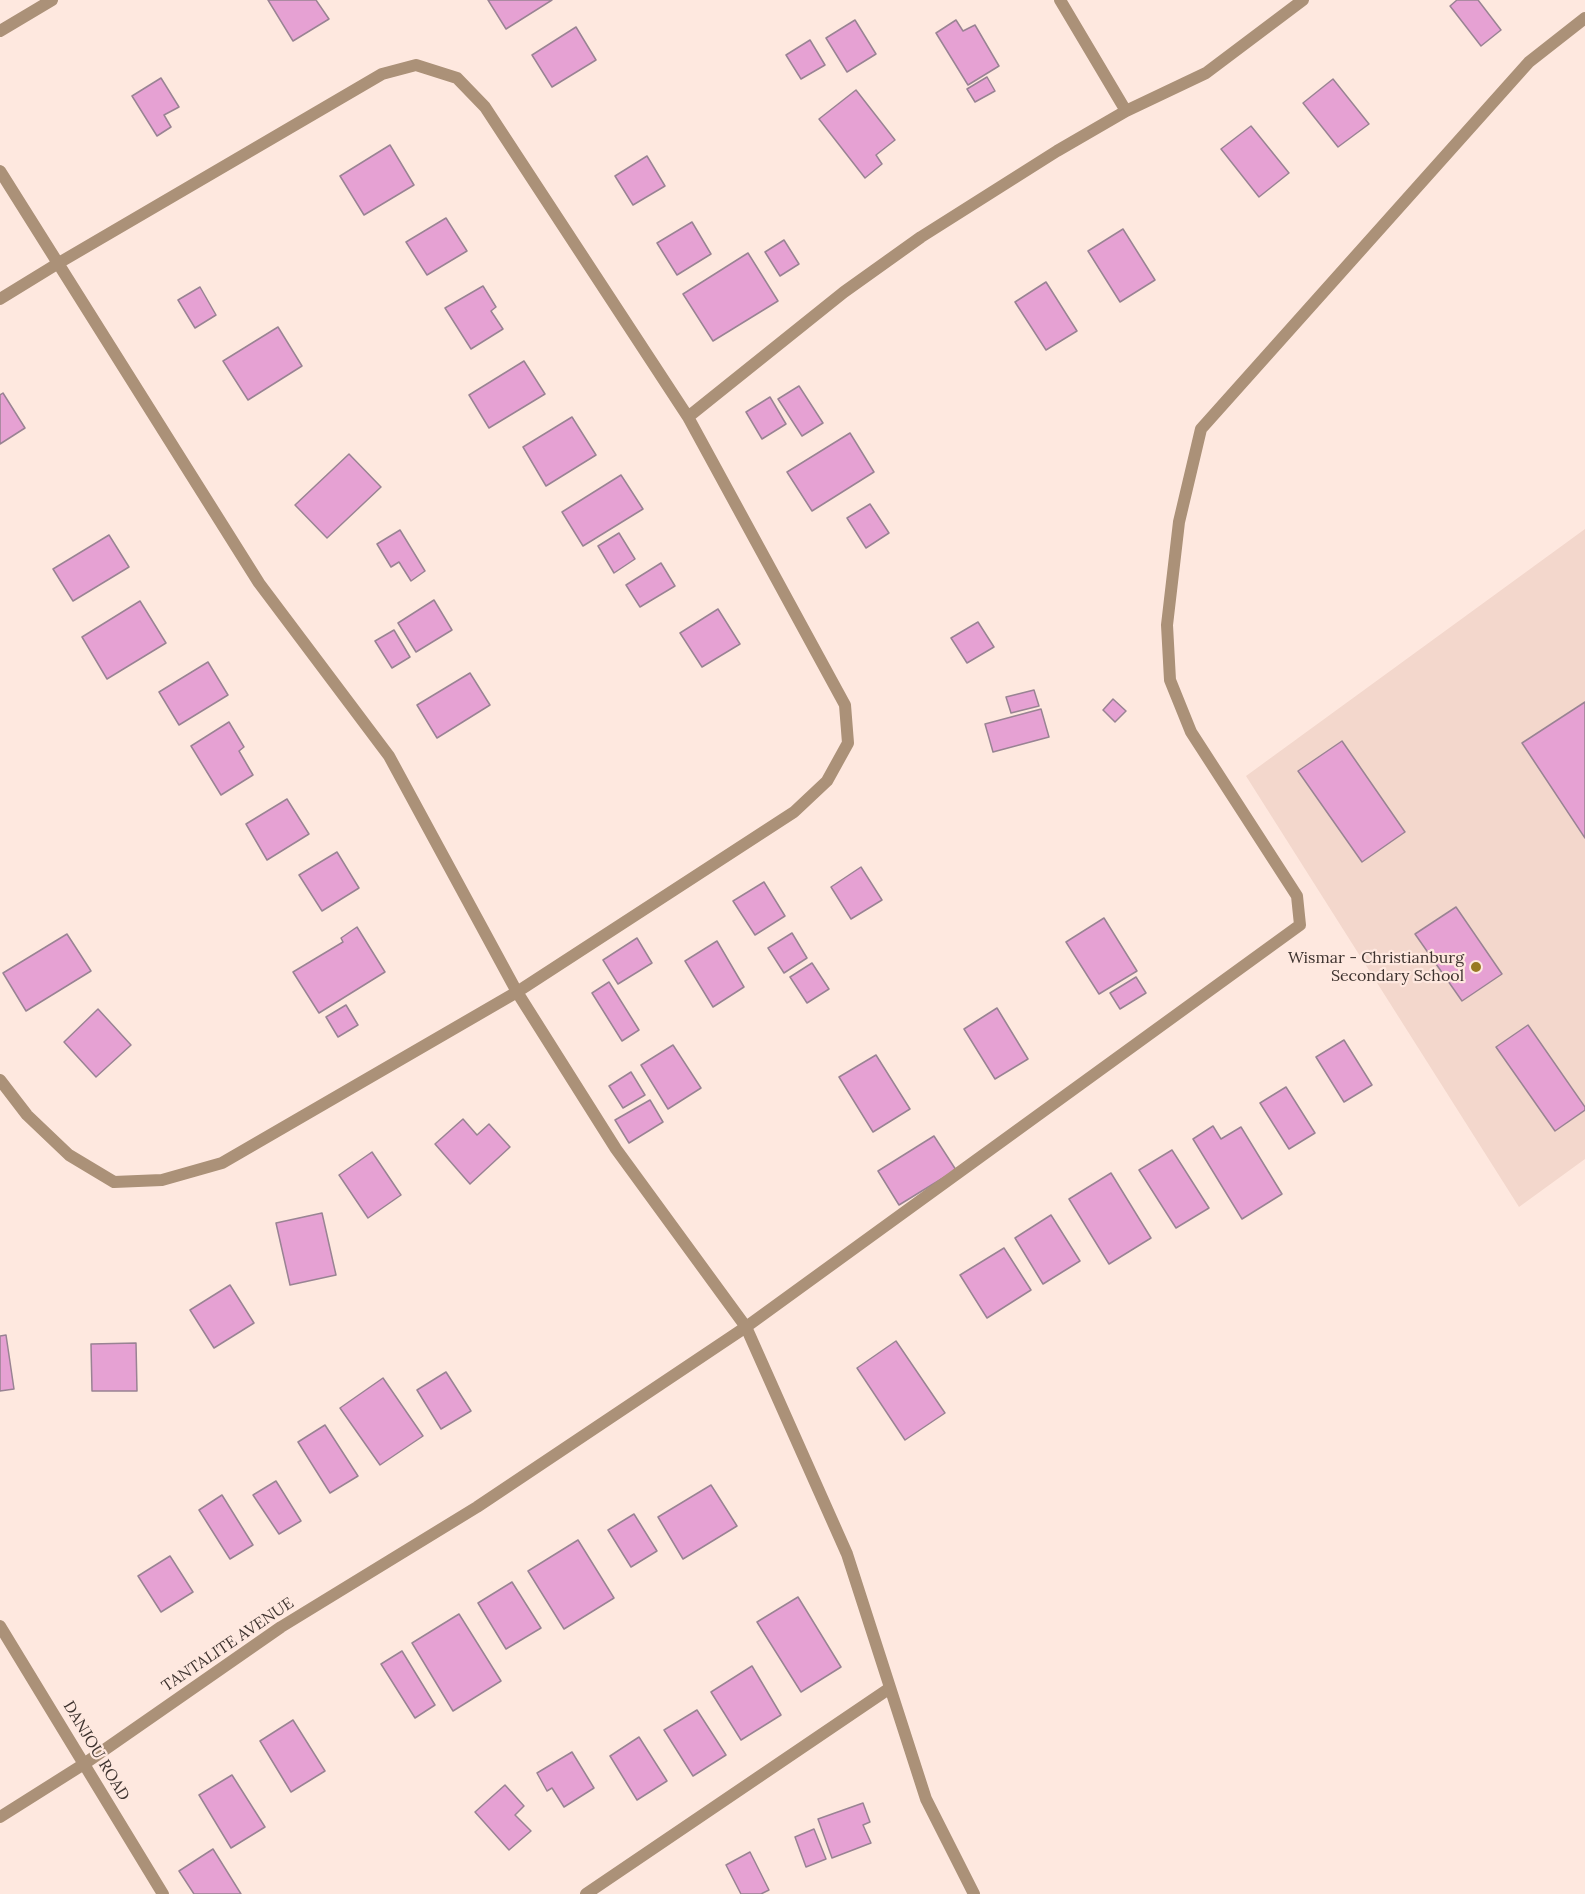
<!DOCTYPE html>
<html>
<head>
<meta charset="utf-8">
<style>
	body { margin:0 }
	canvas { display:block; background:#fee8df }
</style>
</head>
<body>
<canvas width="1585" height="1894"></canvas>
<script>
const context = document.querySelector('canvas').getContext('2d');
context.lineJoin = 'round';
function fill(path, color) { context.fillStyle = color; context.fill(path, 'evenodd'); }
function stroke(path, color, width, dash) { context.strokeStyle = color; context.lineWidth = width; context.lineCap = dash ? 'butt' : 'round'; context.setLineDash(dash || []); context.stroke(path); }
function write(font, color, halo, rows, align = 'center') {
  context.font = font + ' Lora,serif'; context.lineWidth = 4.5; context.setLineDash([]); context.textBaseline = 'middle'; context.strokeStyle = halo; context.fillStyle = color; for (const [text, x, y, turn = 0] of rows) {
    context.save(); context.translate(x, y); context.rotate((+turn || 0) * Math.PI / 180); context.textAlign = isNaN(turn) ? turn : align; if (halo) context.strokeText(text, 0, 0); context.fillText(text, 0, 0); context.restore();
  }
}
const built = new Path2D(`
	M1585,529V1159L1519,1207L1246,776Z`);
const building = new Path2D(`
	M268,0H316L329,19L293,41Z
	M488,0H552L506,29Z
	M1457,0H1478L1501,30L1481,46L1450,6Z
	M855,20L876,54L847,72L826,38Z
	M956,20L963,31L975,25L999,66L968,85L936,33Z
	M576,27L596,60L552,87L532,55Z
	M810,40L825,65L801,79L786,55Z
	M987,77L995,91L975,102L967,89Z
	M161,78L179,107L164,115L171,127L157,136L132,96Z
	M1333,79L1369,124L1338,147L1303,103Z
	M856,90L895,140L876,155L882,164L865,178L819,119Z
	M1251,126L1289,173L1259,197L1221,149Z
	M390,145L414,185L364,215L340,176Z
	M647,156L665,186L633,205L615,176Z
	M446,218L467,251L427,275L406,242Z
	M692,222L711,254L677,275L657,243Z
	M1123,229L1155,280L1120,302L1088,251Z
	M784,240L799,264L780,276L765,252Z
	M748,253L778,301L713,341L683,294Z
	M1046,282L1077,331L1046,350L1015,302Z
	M483,286L496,307L491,311L503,329L471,349L445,308Z
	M200,287L216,315L195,328L178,300Z
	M278,327L302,366L248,400L223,361Z
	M524,361L545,394L489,428L469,395Z
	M799,386L823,423L802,436L778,399Z
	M3,393L25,428L0,444V395Z
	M770,397L786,424L762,439L746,412Z
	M572,417L596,455L546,486L523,447Z
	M850,433L874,472L812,511L787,472Z
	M349,454L381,487L327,538L295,505Z
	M621,475L643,509L583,546L562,512Z
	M870,504L889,533L866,548L847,518Z
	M400,530L425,571L411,581L399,562L391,567L377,544Z
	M619,533L635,559L614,573L598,546Z
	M109,535L129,567L73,601L53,569Z
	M661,563L675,586L640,607L626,585Z
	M434,600L452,630L416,652L398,623Z
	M140,601L166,643L107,679L82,637Z
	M718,609L740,644L702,667L680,633Z
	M978,622L994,647L967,663L951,638Z
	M394,630L410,657L392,668L375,641Z
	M208,662L228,695L179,725L159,692Z
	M470,673L490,705L437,738L417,705Z
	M1034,690L1039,706L1011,713L1006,697Z
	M1113,699L1126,711L1115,722L1103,710Z
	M1585,702V838L1522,743Z
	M1041,709L1049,737L993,752L985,724Z
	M229,722L244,747L239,751L253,775L221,795L191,746Z
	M1342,741L1405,832L1362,862L1298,771Z
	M287,799L309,834L267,860L246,824Z
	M337,852L359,888L322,911L299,875Z
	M861,867L882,900L851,919L831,887Z
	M764,882L785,916L755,935L733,901Z
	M1456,907L1502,974L1462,1001L1415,934Z
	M1104,918L1137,971L1099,994L1066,942Z
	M357,927L385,972L319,1013L293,972L343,942L341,938Z
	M792,933L807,958L784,973L768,948Z
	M67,934L91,971L26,1011L3,973Z
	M637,938L652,963L618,984L603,960Z
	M717,941L744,987L713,1007L685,961Z
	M812,963L829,989L807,1003L790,977Z
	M1136,977L1146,993L1120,1009L1110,993Z
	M609,982L639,1030L622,1041L592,993Z
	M346,1005L358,1025L338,1037L326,1017Z
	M997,1008L1028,1059L995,1079L964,1029Z
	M98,1009L131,1045L96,1077L64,1042Z
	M1528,1025L1585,1107V1110L1555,1131L1496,1047Z
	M1344,1040L1372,1085L1344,1102L1316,1057Z
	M673,1045L701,1088L668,1109L641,1065Z
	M876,1055L910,1109L873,1132L839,1077Z
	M631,1072L645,1095L623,1108L609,1086Z
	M1286,1087L1315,1133L1289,1149L1260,1103Z
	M650,1100L663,1122L629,1143L615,1120Z
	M463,1119L477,1135L489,1124L510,1147L470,1184L435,1144Z
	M1213,1126L1221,1139L1241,1127L1282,1194L1242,1219L1193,1139Z
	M934,1136L956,1170L899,1205L878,1171Z
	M1172,1150L1209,1208L1176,1228L1139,1170Z
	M372,1152L401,1195L368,1218L339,1175Z
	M1111,1173L1151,1238L1109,1264L1069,1199Z
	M322,1213L336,1275L290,1285L276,1223Z
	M1051,1215L1080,1261L1043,1284L1015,1238Z
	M1004,1248L1031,1290L987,1318L960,1275Z
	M230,1285L254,1323L214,1348L190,1310Z
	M6,1335L14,1389L0,1391V1336Z
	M896,1341L945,1413L905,1440L857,1368Z
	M136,1343L137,1391H92L91,1344Z
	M446,1372L471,1411L441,1429L417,1390Z
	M383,1378L423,1436L380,1465L340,1408Z
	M325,1425L358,1476L330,1493L298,1442Z
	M276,1481L301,1521L279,1534L253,1495Z
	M711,1485L737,1526L683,1559L658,1517Z
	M222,1495L253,1545L230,1559L199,1510Z
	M634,1514L657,1551L631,1567L608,1530Z
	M578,1540L614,1598L564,1629L528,1571Z
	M170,1556L193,1592L161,1612L138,1576Z
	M512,1582L541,1628L506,1649L478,1603Z
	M798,1597L841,1667L801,1692L757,1622Z
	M459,1614L501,1681L453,1711L412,1643Z
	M402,1651L435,1705L415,1718L381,1664Z
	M752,1666L781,1715L741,1740L711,1692Z
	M697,1710L726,1755L693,1776L664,1730Z
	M293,1720L325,1771L291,1792L260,1741Z
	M639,1737L667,1781L637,1800L610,1756Z
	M572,1752L594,1788L564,1807L552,1788L547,1791L537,1773Z
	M232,1775L265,1827L231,1848L199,1795Z
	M505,1785L524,1806L515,1815L531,1831L509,1850L475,1812Z
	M863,1803L870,1822L863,1825L871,1843L832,1858L818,1819Z
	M814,1829L826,1859L806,1867L795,1837Z
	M213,1849L241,1894H194L179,1871Z
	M750,1852L769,1890L761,1894H741L726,1865Z`);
const street = new Path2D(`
	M1060,0L1126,111
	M0,31L52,0
	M0,171L259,583L389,756L517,992L616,1149L746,1327L847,1554L926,1799L974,1894
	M0,299L57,264L382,74L416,65L457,78L485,107L688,417L845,705L848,743L827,781L794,812L517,992L222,1163L162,1180L114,1182L69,1155L27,1115L0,1080
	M688,417L844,292L921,237L1057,151L1126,111L1206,73L1303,0
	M0,1626L163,1894
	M0,1817L84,1764L281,1627L477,1507L746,1327L1300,925L1297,896L1191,732L1170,680L1167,625L1179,522L1201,429L1529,62L1585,18
	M586,1894L890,1688`);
const markers = [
	[1476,967,6,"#987a23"]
];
const poiNames = [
	["Wismar - Christianburg",1464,958],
	["Secondary School",1464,976]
];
const streetNames = [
	["TANTALITE AVENUE",228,1645,-34],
	["DANJOU ROAD",96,1751,59]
];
fill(built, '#f3d7cc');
fill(building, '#e6a1d3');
stroke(building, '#998393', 1.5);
stroke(street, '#ab9178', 12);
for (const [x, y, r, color] of markers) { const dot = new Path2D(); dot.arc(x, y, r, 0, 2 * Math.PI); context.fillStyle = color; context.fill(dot); stroke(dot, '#fee8df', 2); }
write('16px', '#3e332f', '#fee8df', poiNames, 'right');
write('16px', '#3e332f', '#fee8df', streetNames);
</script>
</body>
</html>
